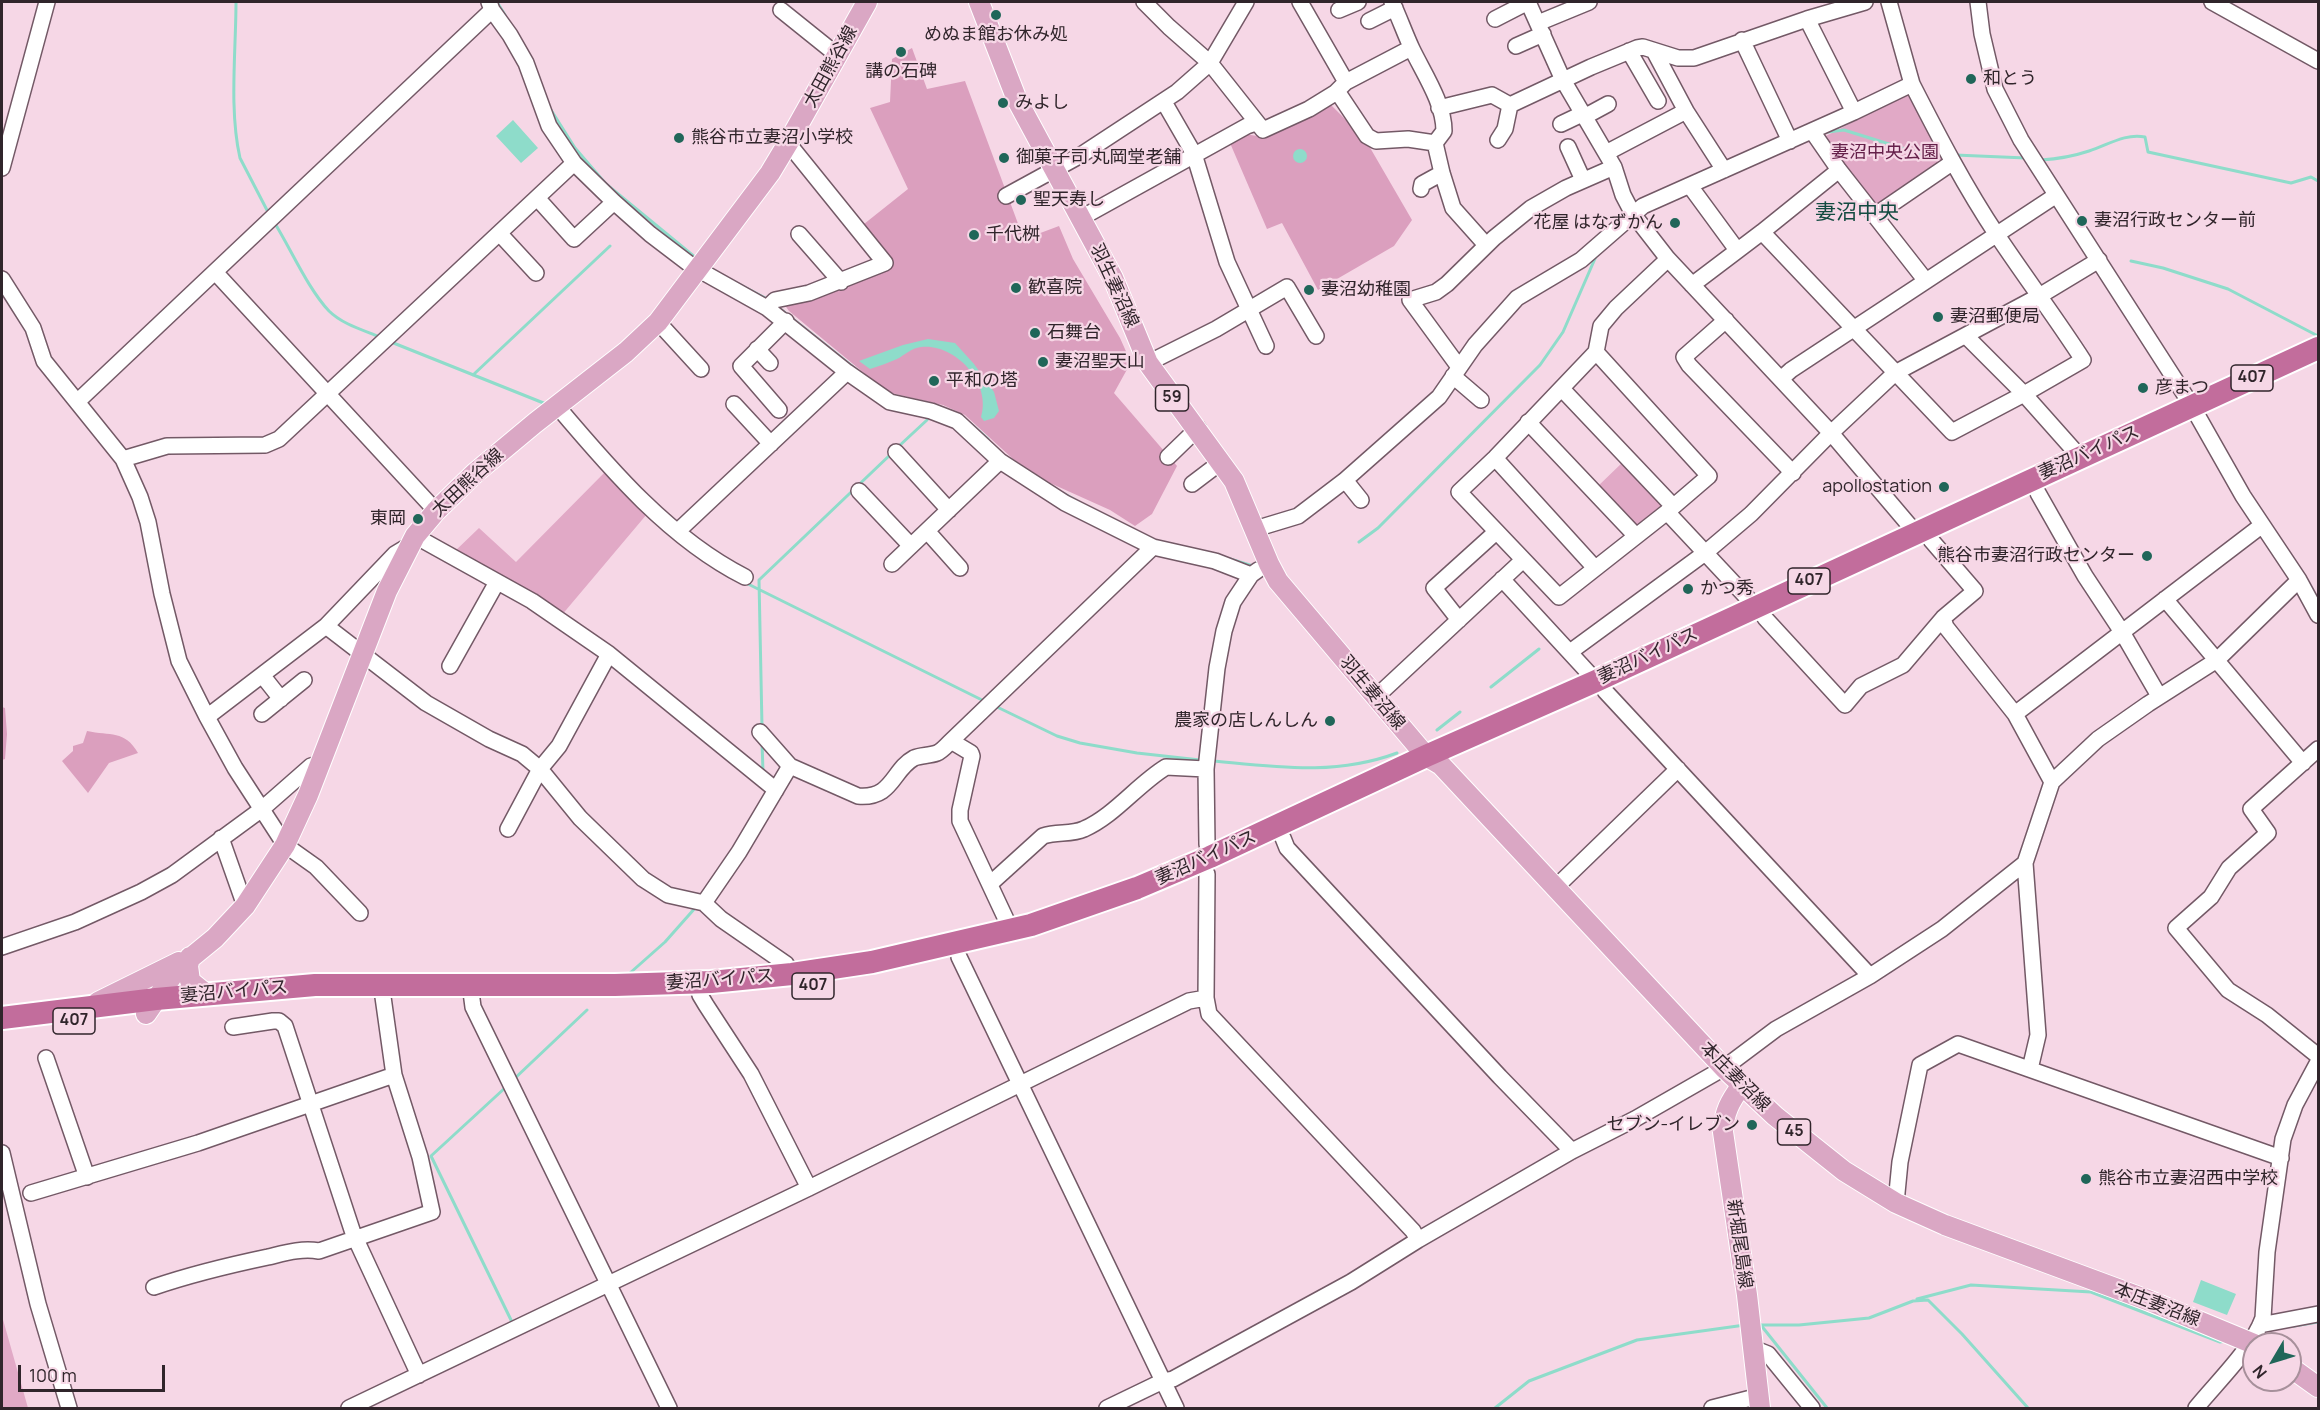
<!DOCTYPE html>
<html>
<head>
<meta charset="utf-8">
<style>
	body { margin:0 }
	#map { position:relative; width:2320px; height:1410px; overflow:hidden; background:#f6d7e6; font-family:Manrope,sans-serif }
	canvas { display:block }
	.frame { position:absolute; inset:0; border:3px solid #30252b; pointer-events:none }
	.north { position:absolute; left:2242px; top:1332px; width:60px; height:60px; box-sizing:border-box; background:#f6d7e6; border:2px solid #a7909b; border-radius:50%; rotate:232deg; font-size:16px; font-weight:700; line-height:24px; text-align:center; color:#30252b }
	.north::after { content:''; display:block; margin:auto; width:21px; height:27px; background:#206659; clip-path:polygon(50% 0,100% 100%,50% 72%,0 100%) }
	.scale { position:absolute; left:18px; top:1365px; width:147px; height:27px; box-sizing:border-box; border:3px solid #30252b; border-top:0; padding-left:8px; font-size:18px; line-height:21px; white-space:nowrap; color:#30252b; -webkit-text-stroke:4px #f6d7e6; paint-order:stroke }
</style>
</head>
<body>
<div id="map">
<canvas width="2320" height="1410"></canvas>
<div class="frame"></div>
<div class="north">N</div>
<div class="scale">100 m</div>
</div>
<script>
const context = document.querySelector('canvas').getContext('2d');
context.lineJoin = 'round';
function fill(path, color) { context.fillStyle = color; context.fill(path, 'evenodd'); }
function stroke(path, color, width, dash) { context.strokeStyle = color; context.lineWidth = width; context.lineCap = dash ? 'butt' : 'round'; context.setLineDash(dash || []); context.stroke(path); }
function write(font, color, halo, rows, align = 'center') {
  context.font = font + ' Manrope,"Noto Sans JP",sans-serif'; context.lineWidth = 4.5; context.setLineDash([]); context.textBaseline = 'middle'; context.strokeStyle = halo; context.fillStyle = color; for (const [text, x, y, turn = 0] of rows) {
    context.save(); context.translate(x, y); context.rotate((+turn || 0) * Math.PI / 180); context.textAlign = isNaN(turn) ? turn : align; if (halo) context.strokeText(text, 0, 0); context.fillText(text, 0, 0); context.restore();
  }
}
const green = new Path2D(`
	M1907,94L1949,161L1875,211L1822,138Z
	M1624,461L1667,506L1634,529L1596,488Z
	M605,472L647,514L561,616L453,553L479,528L516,562Z
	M2,1316L28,1408H2Z`);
const forest = new Path2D(`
	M912,48L927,89L965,81L1023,237L1027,238L1059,226L1073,259L1120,338L1129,358L1130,364L1114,393L1177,466L1152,514L1135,526L1110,510L1050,483L1013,459L965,415L943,405L887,392L789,311L784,304L889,266L859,228L908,189L870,108L890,102L892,59Z
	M1330,104L1365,139L1412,220L1394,246L1318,290L1282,223L1267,229L1230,143L1245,134L1257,136Z
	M2,707L5,708L7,734L5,759L2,760Z
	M87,731C110,736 125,730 138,753L109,763L88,793L62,761L73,751V746L83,743Z`);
const water = new Path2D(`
	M513,120L538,148L521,163L496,136Z
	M1293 156a7 7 0 1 1 14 0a7 7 0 1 1-14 0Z
	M928,339L955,343L974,364L994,392L999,411L994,418L984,421L981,417C992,383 955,343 921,347C911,348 905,355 897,359C888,363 879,366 870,369L859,361L903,345Z
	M2201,1280L2236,1294L2227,1315L2193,1302Z`);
const stream = new Path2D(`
	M236,2C236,51 229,110 240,158L269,214
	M497,2L505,15
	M551,110L575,148L606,184L696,258
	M1828,132L1844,130L1921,154L1942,155
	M1955,155L2026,158
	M2041,160C2058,159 2074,156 2089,151C2108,145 2125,133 2145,137L2148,152L2291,183L2311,177L2318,181
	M274,222C291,249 308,289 329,311C342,324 363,330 380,337
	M2131,261L2163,268L2228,289L2318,336
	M735,282L769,300
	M779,308L858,371
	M391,342L546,404
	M473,375L610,246
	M970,423L988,439
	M898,447L927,420
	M1063,493L1079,502
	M1359,542L1378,528L1540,365L1563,332L1597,254
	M1230,559L1253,566
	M744,582L984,701
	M1491,687L1539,649
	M995,706L1057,736L1080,743L1137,753L1200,760
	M762,727L759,580L891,454
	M1437,730L1460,712
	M762,742L763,772
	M1213,761C1277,767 1335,776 1397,753
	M630,973L665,942L696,907
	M513,1080L587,1010
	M506,1087L431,1156L512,1322L509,1324
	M1917,1299L1971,1285L2091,1292L2220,1342L2226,1341
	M1760,1324L1827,1408
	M1757,1325H1799L1869,1318L1913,1301L1928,1300L1962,1334L2028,1408
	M2294,1326L2318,1322
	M1495,1408L1529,1381L1637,1340L1745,1325`);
const minor = new Path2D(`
	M489,2L492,10L510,35L526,63L549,126L574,163L614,202L650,234L692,266L767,308L847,372L890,402L931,411L957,421L1000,461L1065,503L1153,547L1215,561L1251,575
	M1144,2L1169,27L1210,63L1263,130L1309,109L1335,93L1346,82L1411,48
	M1300,2L1346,82
	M1392,2C1399,17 1405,34 1412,49C1424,74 1444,103 1444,131L1435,143L1442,173L1453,208L1486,245
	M1528,2L1563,80L1614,167L1623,195L1633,214L1668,259L1831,433L1915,532
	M1978,2L1982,34L1995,89L2021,140L2192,406L2243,496L2299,580L2318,615
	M2212,2L2318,61
	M781,10L837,55
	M1339,10L1358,2
	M1495,19L1528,2
	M1807,19L1854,112
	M1369,21L1395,8
	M1538,23L1589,2
	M1742,40L1790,141
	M1516,46L1543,34
	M1629,51L1658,101
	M1654,51L1686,111L1724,170
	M1337,91L1367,136L1376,141L1408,139L1435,143
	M1164,102L1194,154L1227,262L1266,346
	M1439,108L1492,95L1510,105L1591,67L1637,48L1643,47L1678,58H1694L1807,19L1865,2
	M1584,117L1608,104
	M1561,124L1582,114
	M1812,131L1839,170L1926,281
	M1498,140L1505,129L1510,105
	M1568,147L1583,180
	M1606,153L1686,111
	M2,168L47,2
	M1690,186L1737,250
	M1421,189L1422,184L1442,173
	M1006,196L1081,155L1177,92L1210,63L1246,2
	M538,199L574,239L614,202
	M1874,216L1953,162
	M1081,218L1247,126L1256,123
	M1762,232L1952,432L2024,394L2083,360C2056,318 2025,277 1997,235C1965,187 1938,135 1912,84
	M500,234L536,273
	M799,234L841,282
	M215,272L436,511
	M2,279L33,328L44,361L123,459L140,497L148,522L162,594L179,661L207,717L235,768L285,845L316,867L360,913
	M1692,285L1762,232L1839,170
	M767,308L775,300L809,293L885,263L788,143
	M1726,320L1684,357L1689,365L1793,473
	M658,322L701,369
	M1966,336L2024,394L2080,457
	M757,349L770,363
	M1596,352L1709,476L1667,512L1559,597L1459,492L1495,458L1596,352L1601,326L1616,308L1668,259
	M1148,363L1216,329L1287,287L1316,336
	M1459,367L1410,300L1436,292L1447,284L1494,238L1531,208L1566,188L1614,167
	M1453,376L1481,400
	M1781,379L1791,370L2055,196
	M1562,389L1673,506
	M77,402L492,10
	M734,404L771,444
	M557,406C611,470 670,539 745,577
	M779,410L741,366L786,321
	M1528,422L1636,536
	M896,452L949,510
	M1168,457L1198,428
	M1495,458L1595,568
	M123,459L167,446L265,445L279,439L574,163
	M1345,480L1361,500
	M1192,484L1221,462
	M859,491L911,546
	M2038,493L2085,576L2122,632L2159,696
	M1667,512L1755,606
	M1255,529L1298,516L1344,481L1439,397L1475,345L1517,298L1581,260L1643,206L1854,112L1912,84L1889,2
	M678,531L847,372
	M927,531L960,568
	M415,536L532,601L609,654L776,790
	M892,564L1000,461
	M1502,579L1596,681
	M2165,599L2303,763
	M1765,618L1845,705L1861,686L1903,665L1943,618L1975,591L1931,540
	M1943,618L1946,627L2015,714L2052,782
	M1459,620L1434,588L1496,532
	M326,626L426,703L489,739L522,754L540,769L580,818L643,879L668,895L704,903L721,919L786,964L792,974
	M1570,652L1705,553L1751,514L1831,433L1895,373L2041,295L2099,260
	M450,666L497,582
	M262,675L281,699
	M1605,691L1870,976
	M1376,697L1522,561
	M262,714L304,680
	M2015,714L2261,526
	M207,717L326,626L395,554L410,545
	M760,732L790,766
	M951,741L971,753L972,756L960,810V821L1011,930
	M2318,749L2251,809L2268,833L2229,868L2211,897L2176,928L2228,990L2267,1015L2318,1056
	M508,829L540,769L559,746L609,654
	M221,838L245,906
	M1283,838L1287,848L1500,1077L1572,1151
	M1210,857L1207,844L1206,769L1217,668L1224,631L1233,602L1251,575L1258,570
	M1207,874L1206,998L1209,1014L1413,1231L1418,1240
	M990,884L1043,836C1057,831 1071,835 1084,829C1114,816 1138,784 1166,767L1206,769
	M1555,888L1678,769
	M704,903L739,852L790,766L858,796C893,799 892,770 914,758C921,755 929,756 937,753C942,751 947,745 951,741L1153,547
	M2,947L75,922L141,892L172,875L262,809L311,766L321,763
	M959,957L1176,1408
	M697,983L700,995L706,1005L751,1074L809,1188
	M470,984L473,1007L669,1408
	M233,1027L273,1021H279L285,1026L353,1233L419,1375
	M46,1058L87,1177
	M2030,1069L2038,1035L2025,863L2052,782L2098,739L2148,704L2217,660L2299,580
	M2,1153L38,1304L69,1408
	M31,1193L198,1143L394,1075
	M1896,1203L1900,1162L1920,1065L1958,1044L2281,1158
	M154,1287C192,1274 230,1265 268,1257C285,1253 301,1248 319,1251L432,1212L420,1157L394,1075L383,997
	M2260,1325L2318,1314
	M1753,1348L1768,1354L1812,1408
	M349,1408L809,1188L1189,1001L1206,998
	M1107,1408L1163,1381L1173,1379L1351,1282L1418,1240L1572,1151L1635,1119L1724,1068L1776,1029L1870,976L1942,929L2025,863
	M1712,1408L1759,1396
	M2196,1408C2217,1382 2252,1349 2263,1318L2267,1252L2283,1139L2295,1105L2318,1062`);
const major = new Path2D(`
	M979,2L1017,100L1113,278L1148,363L1234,481L1269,564L1278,581L1426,756L1441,765L1724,1068L1775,1116L1844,1171L1896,1203L1945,1225L2150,1301L2254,1344
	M190,957L188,966L190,981L206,994
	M98,1002L179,962
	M146,1014L177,969L215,938L245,906L285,845L308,795L387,591L415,536L436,511L475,473L535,423L626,352L658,322L770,173L788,143L867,2
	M1742,1085C1730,1101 1724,1112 1723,1132L1747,1295L1760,1408
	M2290,1367L2318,1387`);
const highway = new Path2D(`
	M2,1018L156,999L315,985H615L711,982L792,974L872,962L1031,925L1137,888L1210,857L1426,756L1596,681L2318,348`);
const markers = [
	[996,15,6,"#206659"],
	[901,52,6,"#206659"],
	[1971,79,6,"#206659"],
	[1003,103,6,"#206659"],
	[679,138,6,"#206659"],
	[1004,158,6,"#206659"],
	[1021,200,6,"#206659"],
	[2082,221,6,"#206659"],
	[1675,223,6,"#206659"],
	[974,235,6,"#206659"],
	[1016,288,6,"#206659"],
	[1309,290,6,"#206659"],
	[1938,317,6,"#206659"],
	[1035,333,6,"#206659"],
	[1043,362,6,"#206659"],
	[934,381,6,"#206659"],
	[2143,388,6,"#206659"],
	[1944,487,6,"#206659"],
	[418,519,6,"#206659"],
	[2147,556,6,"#206659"],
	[1688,589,6,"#206659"],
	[1330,721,6,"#206659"],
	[1752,1125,6,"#206659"],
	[2086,1179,6,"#206659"]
];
const shields = [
	[2252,378,42],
	[1172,398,33],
	[1809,581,42],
	[813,986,42],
	[74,1021,42],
	[1794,1132,33]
];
const shieldNames = [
	["407",2252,378],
	["59",1172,398],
	["407",1809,581],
	["407",813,986],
	["407",74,1021],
	["45",1794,1132]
];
const poiNames = [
	["めぬま館お休み処",996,35,"center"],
	["講の石碑",901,72,"center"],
	["和とう",1983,79],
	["みよし",1015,103],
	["熊谷市立妻沼小学校",691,138],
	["御菓子司 丸岡堂老舗",1016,158],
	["聖天寿し",1033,200],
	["妻沼行政センター前",2094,221],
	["花屋 はなずかん",1663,223,"right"],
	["千代桝",986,235],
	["歓喜院",1028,288],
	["妻沼幼稚園",1321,290],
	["妻沼郵便局",1950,317],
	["石舞台",1047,333],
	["妻沼聖天山",1055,362],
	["平和の塔",946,381],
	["彦まつ",2155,388],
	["apollostation",1932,487,"right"],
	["東岡",406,519,"right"],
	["熊谷市妻沼行政センター",2135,556,"right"],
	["かつ秀",1700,589],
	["農家の店しんしん",1318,721,"right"],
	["セブン-イレブン",1740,1125,"right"],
	["熊谷市立妻沼西中学校",2098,1179]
];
const streetNames = [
	["太田熊谷線",831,67,-61],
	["羽生妻沼線",1114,286,65],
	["妻沼バイパス",2089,453,-24],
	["太田熊谷線",468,483,-43],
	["妻沼バイパス",1648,656,-25],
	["羽生妻沼線",1372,693,50],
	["妻沼バイパス",1206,858,-24],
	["妻沼バイパス",720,980,-4],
	["妻沼バイパス",234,992,-5],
	["本庄妻沼線",1735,1077,45],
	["新堀尾島線",1739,1244,82],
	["本庄妻沼線",2157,1305,21]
];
const parkNames = [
	["妻沼中央公園",1885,153]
];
const quarterNames = [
	["妻沼中央",1857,213]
];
fill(green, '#e1a9c6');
fill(forest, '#db9fbe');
fill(water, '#8edcca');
stroke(stream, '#8edcca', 3);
stroke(minor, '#735966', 18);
stroke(major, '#fff', 22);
stroke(highway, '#fff', 26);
stroke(minor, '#fff', 15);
stroke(major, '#daa7c4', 20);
stroke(highway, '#c26d9c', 22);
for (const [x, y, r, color] of markers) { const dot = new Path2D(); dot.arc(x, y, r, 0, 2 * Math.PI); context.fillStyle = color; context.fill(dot); stroke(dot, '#f6d7e6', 2); }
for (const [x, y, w] of shields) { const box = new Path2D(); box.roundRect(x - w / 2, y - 13, w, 26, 4.5); context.fillStyle = '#f6d7e6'; context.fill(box); stroke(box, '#30252b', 1.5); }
write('bold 16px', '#30252b', null, shieldNames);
write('18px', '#30252b', '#f6d7e6', poiNames, 'left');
write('18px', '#30252b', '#f6d7e6', streetNames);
write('18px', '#65204a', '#f6d7e6', parkNames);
write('21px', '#134b41', '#f6d7e6', quarterNames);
</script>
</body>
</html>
